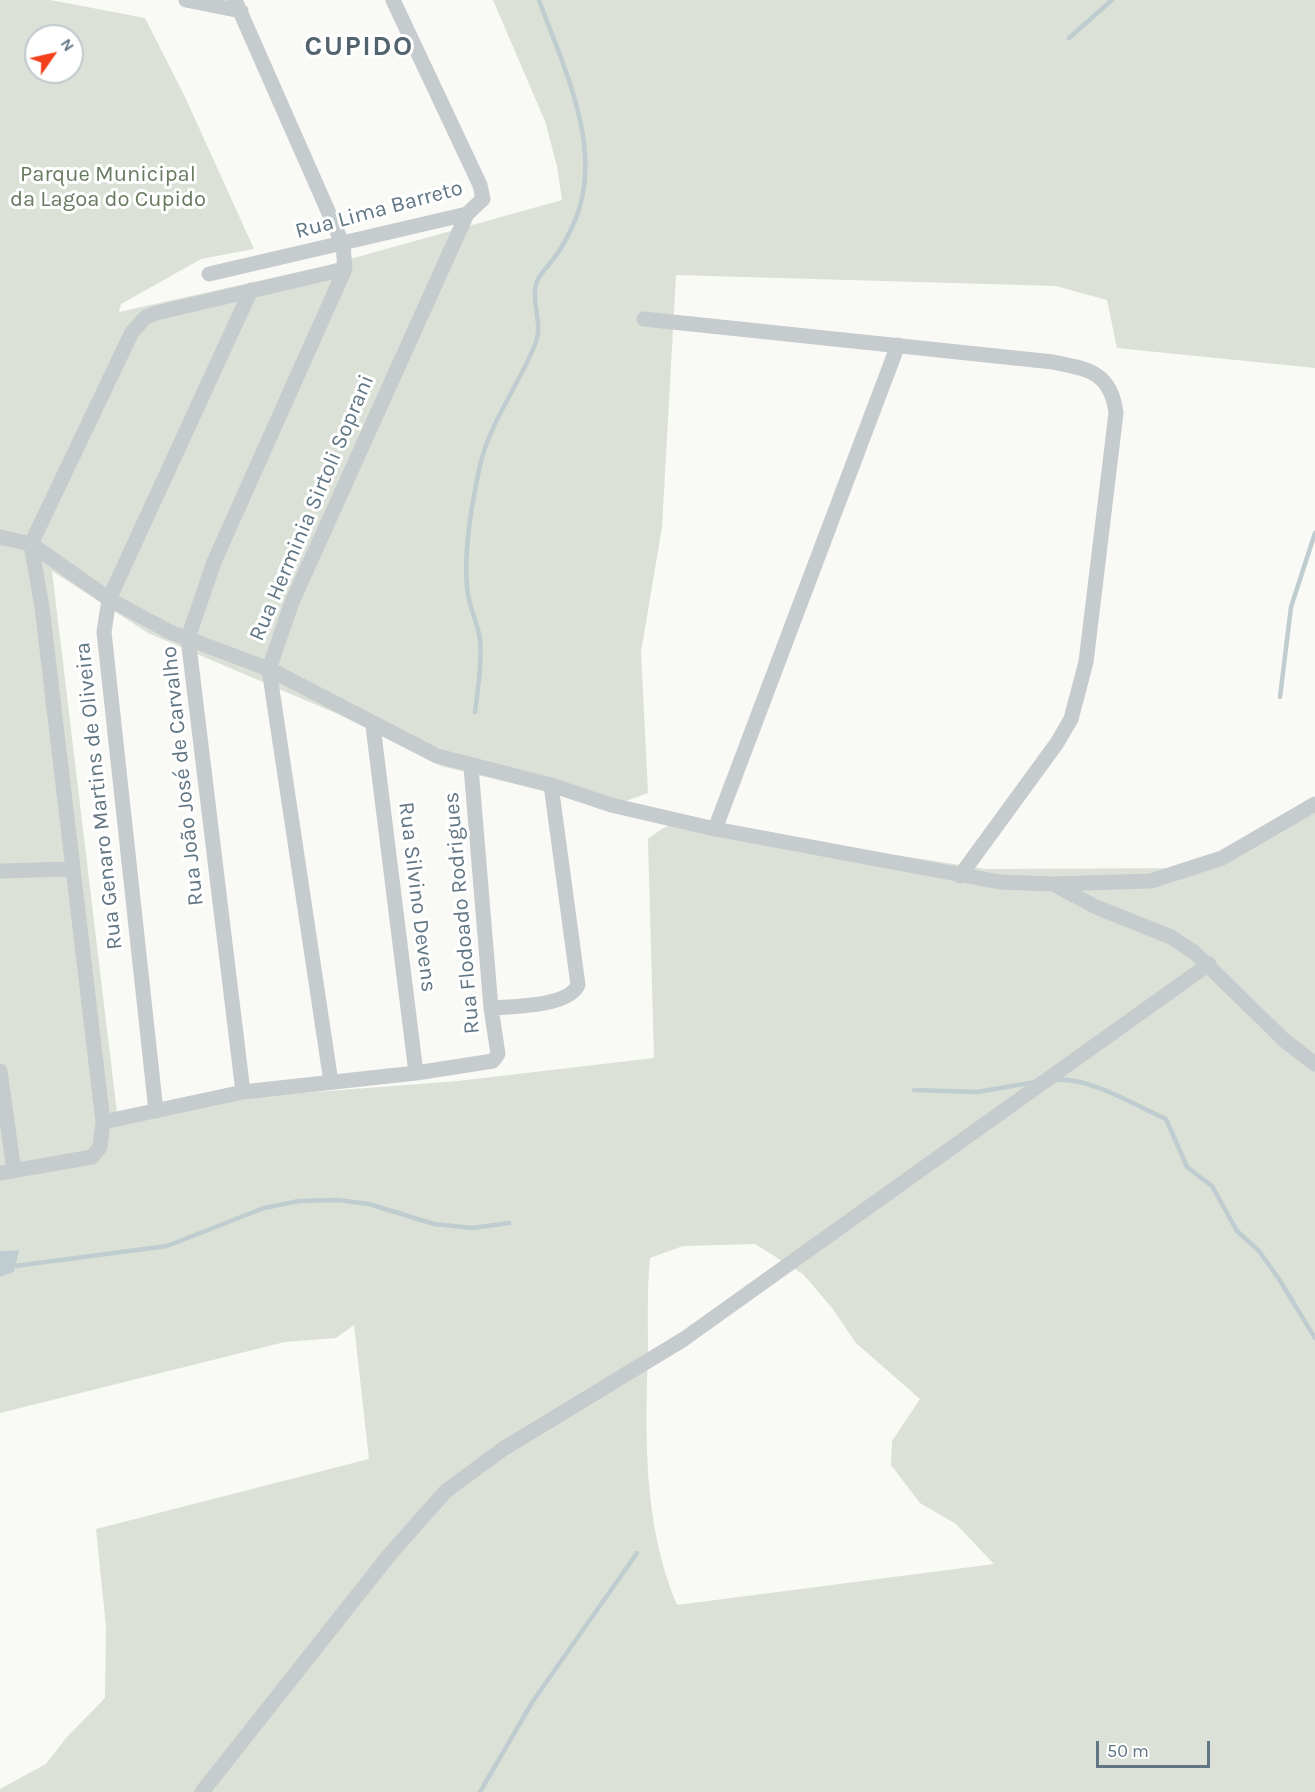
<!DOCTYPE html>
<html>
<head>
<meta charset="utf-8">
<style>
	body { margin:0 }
	#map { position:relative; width:1315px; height:1792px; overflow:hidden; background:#f9f9f6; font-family:Karla,sans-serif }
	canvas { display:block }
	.north { position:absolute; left:24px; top:24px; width:60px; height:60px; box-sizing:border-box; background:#fff; border:2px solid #c0c8ce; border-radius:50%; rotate:56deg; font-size:16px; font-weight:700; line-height:24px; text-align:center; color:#617684 }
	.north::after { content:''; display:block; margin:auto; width:21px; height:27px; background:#f4411b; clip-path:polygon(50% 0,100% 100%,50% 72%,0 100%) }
	.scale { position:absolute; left:1096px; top:1741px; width:114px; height:27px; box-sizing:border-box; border:3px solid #617684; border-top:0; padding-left:8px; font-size:18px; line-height:21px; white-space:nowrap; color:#617684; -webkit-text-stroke:4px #fff; paint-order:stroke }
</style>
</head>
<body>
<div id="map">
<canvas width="1315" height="1792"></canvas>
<div class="north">N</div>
<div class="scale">50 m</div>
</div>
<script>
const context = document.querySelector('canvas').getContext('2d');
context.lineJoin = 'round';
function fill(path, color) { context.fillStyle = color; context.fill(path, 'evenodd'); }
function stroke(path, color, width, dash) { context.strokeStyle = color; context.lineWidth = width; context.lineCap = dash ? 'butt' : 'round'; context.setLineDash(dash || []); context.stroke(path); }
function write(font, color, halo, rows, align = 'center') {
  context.font = font + ' Karla,sans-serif'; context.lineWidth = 6; context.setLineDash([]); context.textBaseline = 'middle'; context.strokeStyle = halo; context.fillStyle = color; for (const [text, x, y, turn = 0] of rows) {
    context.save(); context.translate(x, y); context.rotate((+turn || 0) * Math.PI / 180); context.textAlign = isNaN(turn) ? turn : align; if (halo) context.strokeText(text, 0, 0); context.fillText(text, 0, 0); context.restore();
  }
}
const green = new Path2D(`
	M0,0H50L145,18L185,97L254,249L201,259L121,304L119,312L325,266L562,200L557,166L545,121L493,0H1315V368L1117,348L1107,300L1056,286L676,275L662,527L641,652L648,793L609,807L441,766L340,715L148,633L52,571L117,1113L211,1100L458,1081L654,1058L648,839C662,828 678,817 696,824L986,869L1210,868L1315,807V1792H0V1789L46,1764L66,1738L105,1698L106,1627L96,1529L369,1459L354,1325L336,1338L285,1342L0,1413V1277L14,1272L18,1250L0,1251ZM36,36H72V72H36ZM755,1244L803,1274L832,1308L856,1343L920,1399L892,1441L891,1465L920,1503L956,1524L994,1564L677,1605C643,1525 645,1436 648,1350C648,1320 647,1288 650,1258L683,1246Z`);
const water = new Path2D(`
	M19,1250L14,1272L0,1277V1251Z`);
const stream = new Path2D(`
	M1069,38L1112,0
	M1280,697L1291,607L1315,533
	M475,712C478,688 482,664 480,640C478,622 468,606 467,587C464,548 471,509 479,470C488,424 519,386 536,342C543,324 531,302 536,284C539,274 548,267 554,258C563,247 570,232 576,218C604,148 563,66 539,0
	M1056,1080C1088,1076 1136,1106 1166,1119L1187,1167L1212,1186L1237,1231L1259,1251L1279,1279L1315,1338
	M914,1090L977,1092L1036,1082
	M0,1268L167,1246L264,1208L299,1201L338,1200L369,1204L434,1224L472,1228L509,1223
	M480,1792L533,1701L637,1553`);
const minor = new Path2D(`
	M186,0L241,11
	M235,0L343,245L345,269
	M209,274L467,214L483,199L480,185L393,0
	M644,319L1053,362C1088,369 1111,372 1116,413L1086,662L1071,719L1057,743L960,876
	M0,537L31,544L109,599L170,632L269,669L437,756L551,785L611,805L715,829L1000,882L1053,884L1151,881L1222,858L1315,804
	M373,726L416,1073
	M715,829L898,345
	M0,871L71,869
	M1053,884L1096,907L1171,937L1195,953L1284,1040L1315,1064
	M491,1008C513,1006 568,1007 578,985L551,785
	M0,1071L14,1171
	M331,1082L269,669L292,602L467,214
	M243,1092L188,638L214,562L345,269
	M156,1111L104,632L109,599L251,290
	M103,1122L243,1092L416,1073L493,1061L498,1054L491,1008L471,767
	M0,1173L92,1157L100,1147L103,1122L42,607L31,544L132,332L146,317L156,313L345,269
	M202,1792L390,1554L446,1491L503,1449L684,1339L1209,964`);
const parkNames = [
	["Parque Municipal",108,175],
	["da Lagoa do Cupido",108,200]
];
const streetNames = [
	["Rua Lima Barreto",379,210,-15],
	["Rua Herminia Sirtoli Soprani",312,508,-67],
	["Rua João José de Carvalho",183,776,-96],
	["Rua Genaro Martins de Oliveira",99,796,-96],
	["Rua Silvino Devens",417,897,83],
	["Rua Flodoado Rodrigues",462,913,-95]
];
const districtNames = [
	["CUPIDO",359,47]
];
fill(green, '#dbe1d6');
fill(water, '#bfccd0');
stroke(stream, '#bfccd0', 4.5);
stroke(minor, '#c6cbce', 15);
write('22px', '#677a60', '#fff', parkNames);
write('22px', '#617684', '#fff', streetNames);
context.letterSpacing = '1.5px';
write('bold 28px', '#53646e', '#fff', districtNames);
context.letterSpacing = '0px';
</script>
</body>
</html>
